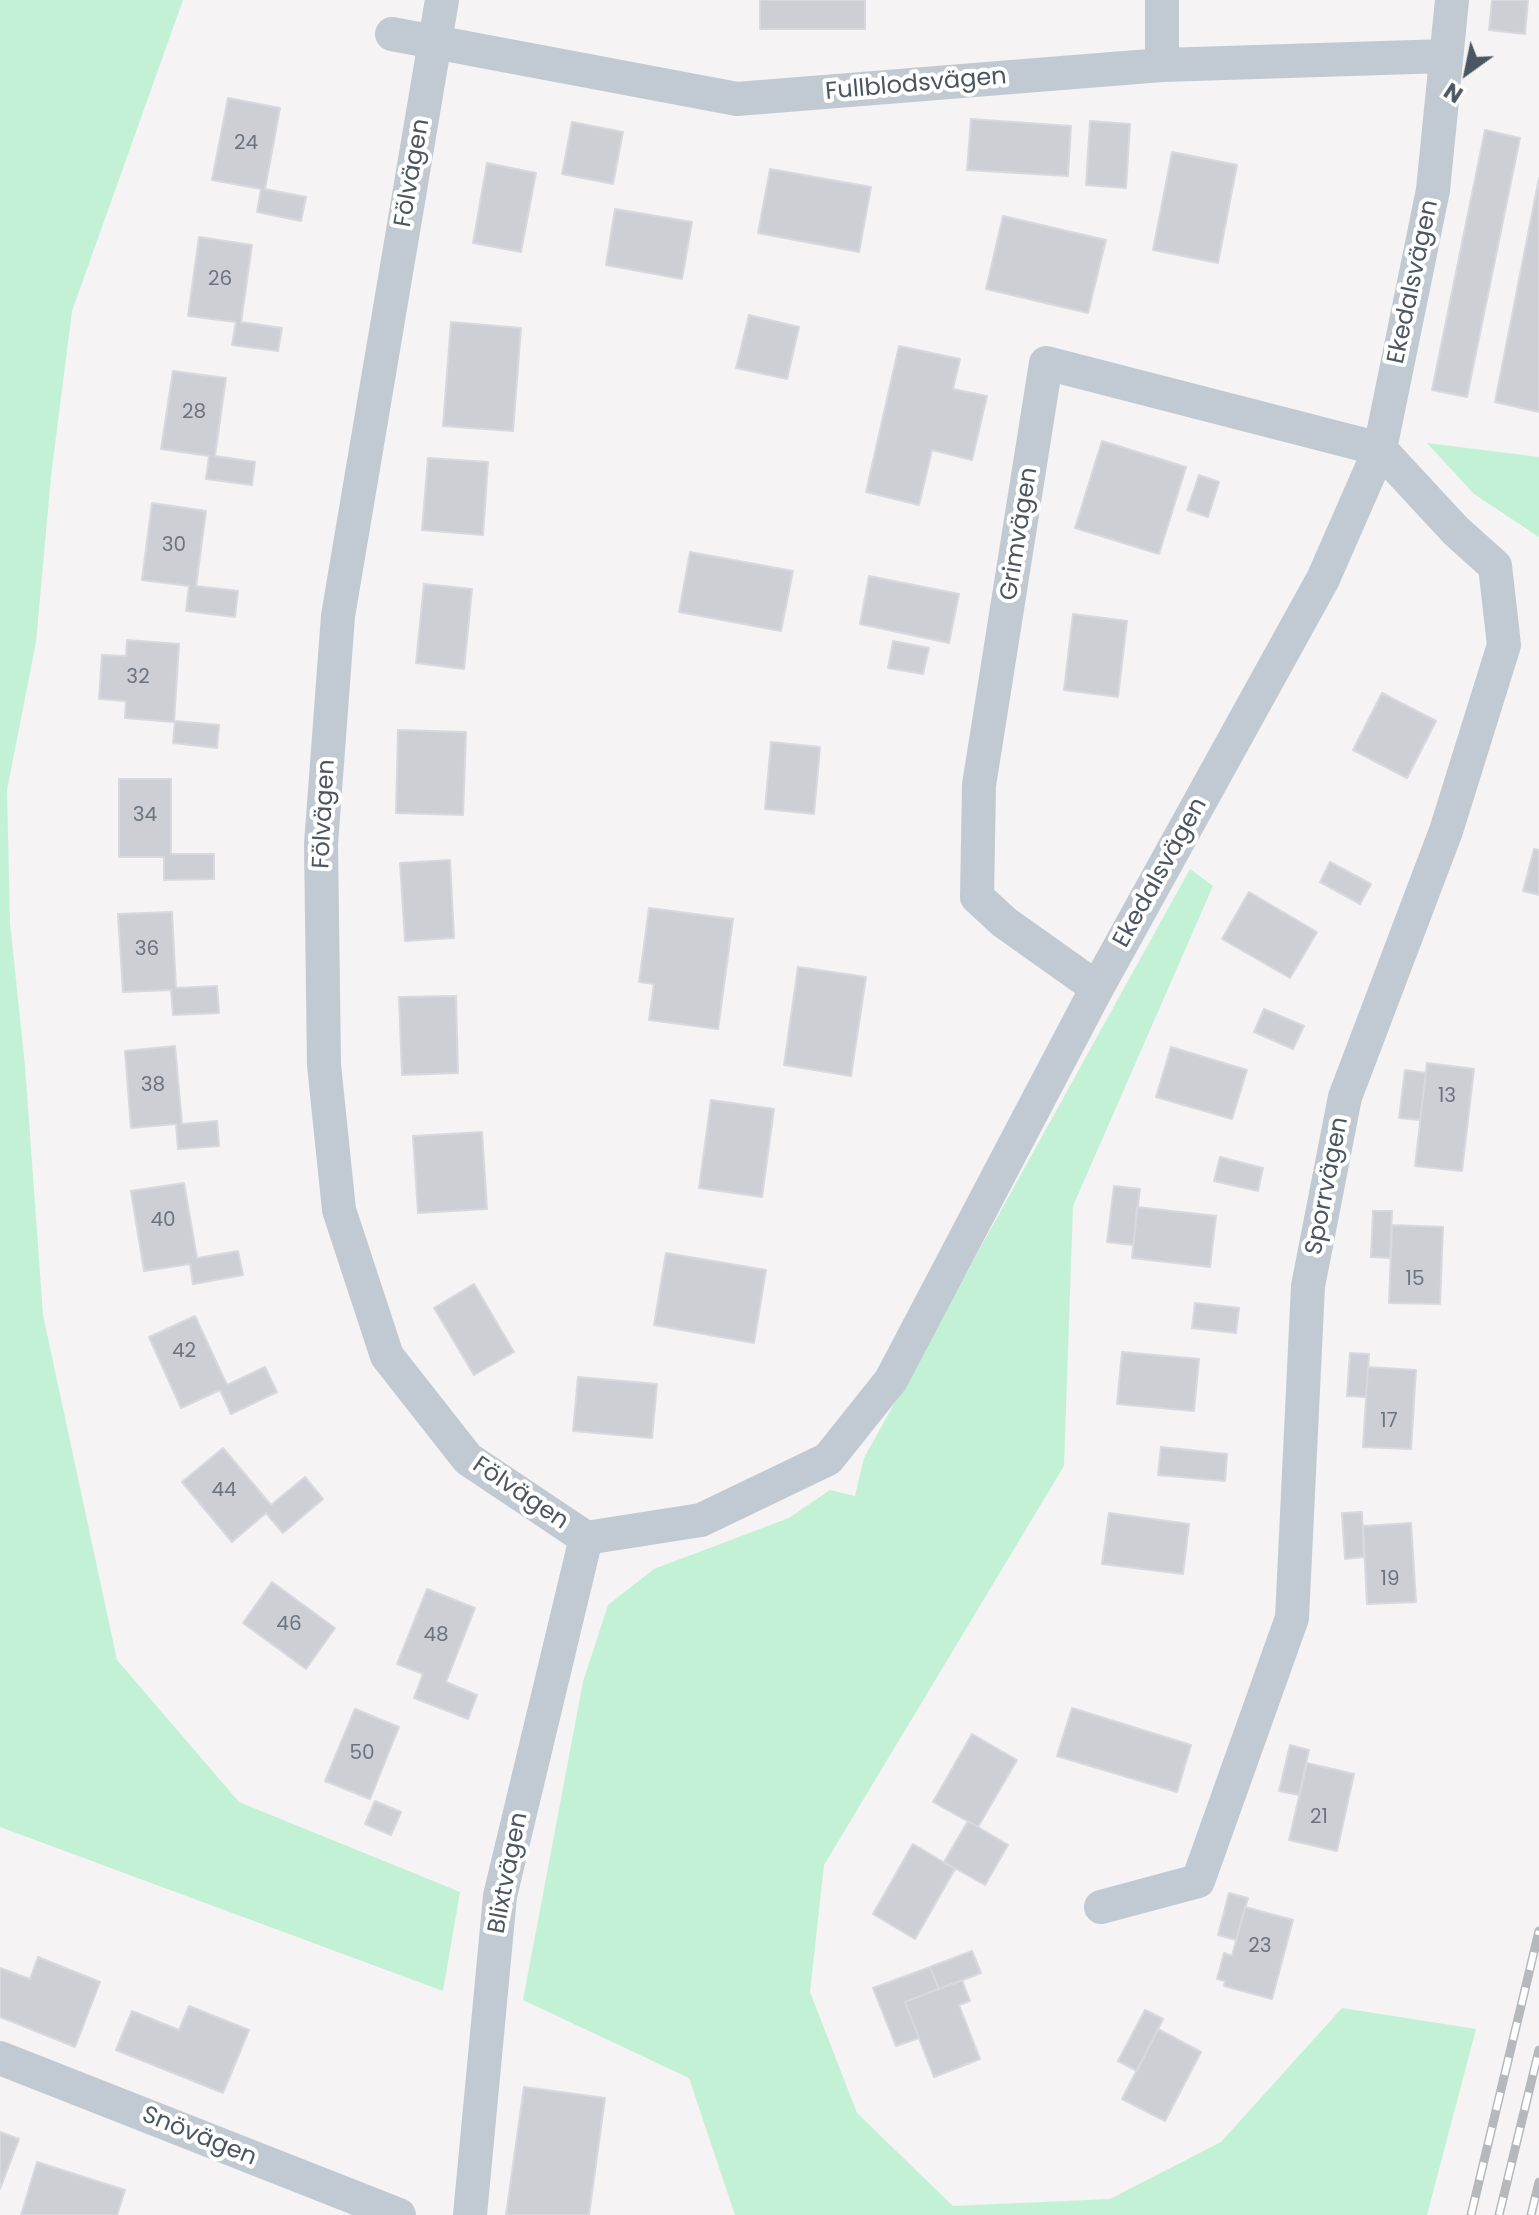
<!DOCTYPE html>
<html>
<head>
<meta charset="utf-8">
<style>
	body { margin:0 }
	#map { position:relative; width:1539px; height:2215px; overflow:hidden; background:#f5f3f3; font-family:Poppins,sans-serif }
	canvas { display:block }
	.north { position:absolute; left:1427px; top:32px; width:80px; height:80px; -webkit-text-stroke:6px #fff; paint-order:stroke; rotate:213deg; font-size:22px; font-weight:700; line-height:32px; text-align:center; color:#4a5661 }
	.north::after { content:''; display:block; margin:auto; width:28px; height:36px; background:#4a5661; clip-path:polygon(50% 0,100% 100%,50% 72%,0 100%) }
</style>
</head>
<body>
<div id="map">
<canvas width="1539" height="2215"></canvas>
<div class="north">N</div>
</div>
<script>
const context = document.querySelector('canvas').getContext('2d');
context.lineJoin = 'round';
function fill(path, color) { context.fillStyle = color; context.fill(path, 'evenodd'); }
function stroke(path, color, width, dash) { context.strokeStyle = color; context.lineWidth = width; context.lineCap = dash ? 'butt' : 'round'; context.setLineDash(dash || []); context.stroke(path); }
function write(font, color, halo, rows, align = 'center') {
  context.font = font + ' Poppins,sans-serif'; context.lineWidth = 8; context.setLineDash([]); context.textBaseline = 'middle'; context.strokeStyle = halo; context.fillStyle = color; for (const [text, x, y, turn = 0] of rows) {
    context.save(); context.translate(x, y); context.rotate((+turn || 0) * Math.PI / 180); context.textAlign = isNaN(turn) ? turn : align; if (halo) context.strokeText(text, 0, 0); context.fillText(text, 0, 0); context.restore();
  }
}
const green = new Path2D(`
	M0,0H183L72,311L51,476L36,642L7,790L10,923L25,1066L43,1315L117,1660L239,1802L460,1892L443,1991L0,1827Z
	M1427,443L1539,457V537L1474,494Z
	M1190,869L1213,886L1073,1206L1064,1466L824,1865L810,1992L857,2113L953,2206L1110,2199L1221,2142L1342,2008L1476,2029L1427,2215H735L689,2078L523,2000L583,1682L608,1605L654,1569L789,1518L830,1490L855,1496L864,1458Z`);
const building = new Path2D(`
	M760,0H865V29H760Z
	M1492,0H1528L1525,34L1489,30Z
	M228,98L280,108L265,189L306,197L301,221L257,212L261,189L212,180Z
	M971,119L1071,126L1068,176L967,170Z
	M1090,121L1130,124L1126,188L1086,185Z
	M572,122L623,132L613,184L562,174Z
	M1485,130L1520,138L1467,397L1432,390Z
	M1172,152L1237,165L1218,263L1153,250Z
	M487,163L536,173L521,252L473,243Z
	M770,169L871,187L859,252L758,233Z
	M1539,178V412L1495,402Z
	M615,209L692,222L682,279L606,265Z
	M1003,216L1106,240L1088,313L986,289Z
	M199,237L252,245L241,322L282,328L278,351L232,345L236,322L188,316Z
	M749,315L799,327L787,379L736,368Z
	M451,322L521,328L513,431L443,426Z
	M899,346L960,359L953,389L987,396L972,460L932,450L919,505L866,492Z
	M173,371L226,378L215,456L255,462L252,485L206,479L209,456L161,449Z
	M1102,441L1186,467L1159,554L1075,528Z
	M428,458L488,462L483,535L422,530Z
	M1199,475L1219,482L1208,517L1187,510Z
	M152,503L206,511L196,586L238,591L235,617L186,611L189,586L142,580Z
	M690,552L793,571L781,631L679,612Z
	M869,576L959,594L949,643L860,624Z
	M424,584L472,589L464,669L416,663Z
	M1073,614L1127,621L1118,697L1064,690Z
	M127,640L179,644L174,722L125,718L126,701L99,699L102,655L126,656Z
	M893,641L929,648L923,674L888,668Z
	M1382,693L1436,721L1407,778L1353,750Z
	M175,721L219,725L217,748L173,743Z
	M398,730L466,732L463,815L396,813Z
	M771,742L820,747L814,814L765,809Z
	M119,779H171V854H214V879L164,880V857H119Z
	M1534,849L1539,850V895L1523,891Z
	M450,860L454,938L405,941L400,863Z
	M1330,862L1371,884L1360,904L1320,882Z
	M1249,892L1317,932L1290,978L1222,939Z
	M649,908L733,919L718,1029L649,1020L654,984L639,982Z
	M172,912L176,988L217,986L219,1013L173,1015L171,990L123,992L118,914Z
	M798,967L866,977L851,1076L784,1065Z
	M456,996L458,1073L402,1075L399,997Z
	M1264,1009L1304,1026L1293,1049L1254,1032Z
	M175,1046L182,1124L217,1121L219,1146L178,1149L176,1124L131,1128L125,1051Z
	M1171,1047L1247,1070L1232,1119L1156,1097Z
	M1427,1063L1474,1069L1462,1171L1415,1166Z
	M1405,1070L1426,1073L1420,1120L1399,1118Z
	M711,1100L774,1109L762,1197L699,1188Z
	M482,1132L487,1209L418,1213L413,1136Z
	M1220,1157L1263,1168L1258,1191L1214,1181Z
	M184,1183L197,1258L238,1251L243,1275L193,1284L190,1264L144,1271L131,1191Z
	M1114,1186L1140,1189L1133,1245L1107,1242Z
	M1137,1207L1216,1216L1210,1267L1132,1258Z
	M1373,1211H1392L1390,1258L1371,1257Z
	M1392,1225L1443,1227L1440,1304L1389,1303Z
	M666,1253L766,1270L754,1343L654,1325Z
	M474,1284L514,1352L474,1375L434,1308Z
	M1195,1303L1239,1308L1236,1333L1192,1328Z
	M195,1316L227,1385L265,1367L277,1392L231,1414L220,1390L181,1408L149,1337Z
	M1122,1352L1199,1359L1194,1411L1117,1404Z
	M1350,1353L1369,1354L1366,1397L1347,1396Z
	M1368,1367L1416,1370L1411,1449L1363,1447Z
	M578,1377L657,1384L652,1438L573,1431Z
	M1161,1447L1227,1454L1225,1481L1158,1475Z
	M223,1448L271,1505L305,1477L323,1499L283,1533L266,1513L232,1542L182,1482Z
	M1362,1512L1364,1557L1345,1559L1342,1513Z
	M1109,1513L1189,1524L1183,1574L1102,1564Z
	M1411,1523L1416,1602L1367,1604L1363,1526Z
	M272,1582L335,1628L306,1669L243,1623Z
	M427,1589L475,1608L446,1682L477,1695L468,1719L414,1698L423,1674L397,1664Z
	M1072,1708L1191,1745L1177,1792L1057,1756Z
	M355,1709L399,1727L370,1799L325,1781Z
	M972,1734L1017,1760L978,1827L933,1802Z
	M1290,1745L1309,1750L1299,1795L1279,1791Z
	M1307,1763L1354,1774L1337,1851L1289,1840Z
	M375,1801L401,1812L391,1835L365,1824Z
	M968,1821L1008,1845L985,1885L944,1862Z
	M913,1844L955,1869L915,1939L873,1914Z
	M1229,1893L1248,1898L1236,1940L1218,1935Z
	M1245,1907L1293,1920L1272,1999L1224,1986L1225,1981L1217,1979L1224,1953L1232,1956Z
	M972,1951L981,1973L939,1989L930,1967Z
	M38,1957L100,1982L75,2047L0,2017V1968L30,1979Z
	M930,1967L939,1989L905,2002L919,2038L896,2046L873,1988Z
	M962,1980L970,2001L959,2005L980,2059L934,2077L905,2002Z
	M189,2006L249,2030L223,2093L116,2050L132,2011L179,2030Z
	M1145,2010L1163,2019L1137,2071L1118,2061Z
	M1158,2029L1201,2052L1165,2121L1122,2099Z
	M524,2087L605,2098L589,2215H506Z
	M0,2132L19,2139L0,2189Z
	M37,2162L125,2190L117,2215H21Z`);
const minor = new Path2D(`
	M442,0L338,616L321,844L324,1065L339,1210L387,1356L468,1459L586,1538
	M392,34L737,99L1162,65L1446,56
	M1162,65V0
	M1097,988L1004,922L977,897L979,785L1046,363L1380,449L1456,531L1495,566L1504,645L1446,831L1345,1097L1308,1286L1292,1618L1198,1881L1101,1907
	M586,1538L701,1520L828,1459L891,1380L1097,988L1323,579L1380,449L1433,190L1452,0
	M0,2058L399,2215
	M470,2215L500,1896L586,1538`);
const rail = new Path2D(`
	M1471,2215L1539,1931
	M1499,2215L1539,2050
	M1531,2215L1539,2182`);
const numberNames = [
	["24",246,144],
	["26",220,280],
	["28",194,413],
	["30",174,546],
	["32",138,678],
	["34",145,816],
	["36",147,950],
	["38",153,1086],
	["13",1447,1097],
	["40",163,1221],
	["15",1415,1280],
	["42",184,1352],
	["17",1389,1422],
	["44",224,1491],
	["19",1390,1580],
	["46",289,1625],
	["48",436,1636],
	["50",362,1754],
	["21",1319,1818],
	["23",1260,1947]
];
const streetNames = [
	["Fullblodsvägen",916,85,-5],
	["Fölvägen",413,173,-80],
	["Ekedalsvägen",1414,282,-78],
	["Grimvägen",1020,534,-81],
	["Fölvägen",325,814,-87],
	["Ekedalsvägen",1161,873,-61],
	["Sporrvägen",1328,1186,-79],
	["Fölvägen",520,1494,34],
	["Blixtvägen",509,1873,-79],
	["Snövägen",199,2137,22]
];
fill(green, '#c3f1d5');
fill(building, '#cdcfd5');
stroke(building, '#d7d9de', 2);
stroke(minor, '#c1cad2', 34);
stroke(rail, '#b5b8bd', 9);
stroke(rail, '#fff', 6, [18]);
write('20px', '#6b747e', null, numberNames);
write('24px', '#4a5661', '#fff', streetNames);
</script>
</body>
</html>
